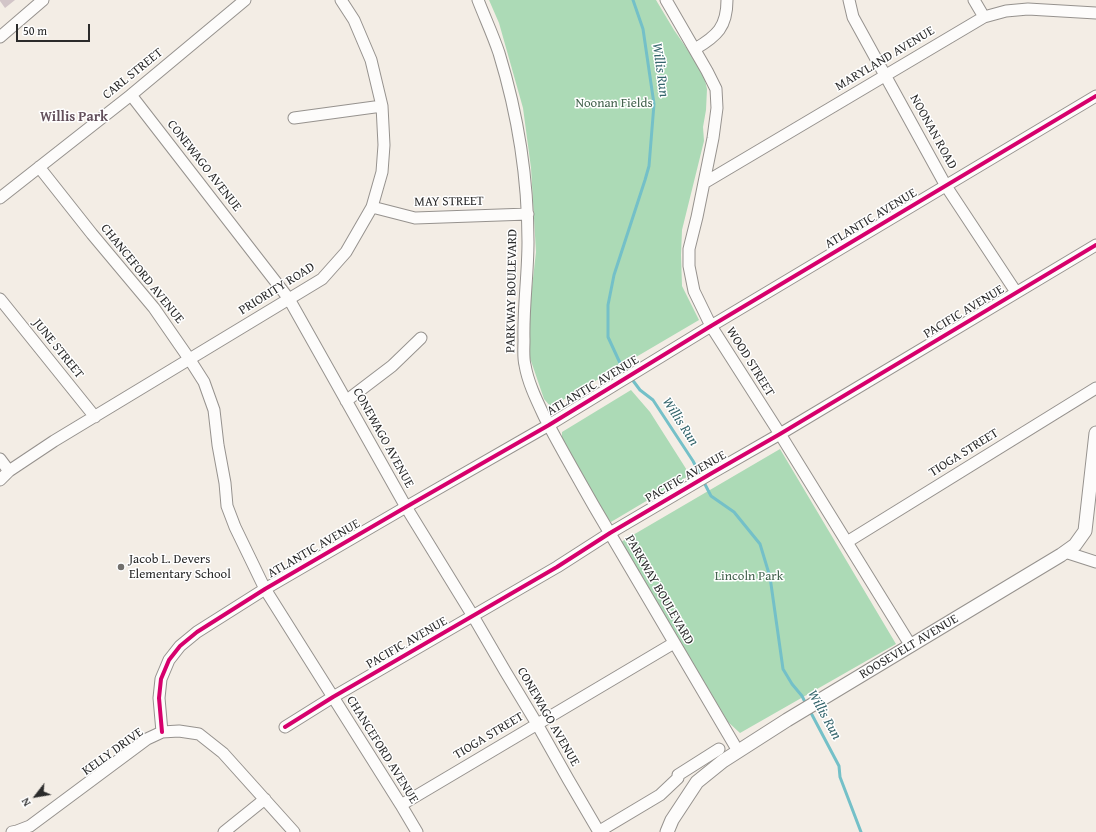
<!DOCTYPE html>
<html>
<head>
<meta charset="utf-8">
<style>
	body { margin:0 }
	#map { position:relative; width:1096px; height:832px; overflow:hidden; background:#f3ede5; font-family:"Gentium Book Plus",serif }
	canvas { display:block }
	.north { position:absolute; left:16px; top:776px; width:40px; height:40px; -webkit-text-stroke:3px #fff; paint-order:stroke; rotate:239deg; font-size:11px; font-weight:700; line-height:16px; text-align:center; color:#2b2b2b }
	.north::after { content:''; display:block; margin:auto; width:14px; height:18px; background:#2b2b2b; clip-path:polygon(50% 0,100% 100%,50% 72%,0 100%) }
	.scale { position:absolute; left:16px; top:24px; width:74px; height:18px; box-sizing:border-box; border:2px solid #2b2b2b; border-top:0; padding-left:5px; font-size:12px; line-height:14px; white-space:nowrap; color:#2b2b2b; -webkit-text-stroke:3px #fff; paint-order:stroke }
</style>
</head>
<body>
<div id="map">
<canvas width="1096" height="832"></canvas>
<div class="north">N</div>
<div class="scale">50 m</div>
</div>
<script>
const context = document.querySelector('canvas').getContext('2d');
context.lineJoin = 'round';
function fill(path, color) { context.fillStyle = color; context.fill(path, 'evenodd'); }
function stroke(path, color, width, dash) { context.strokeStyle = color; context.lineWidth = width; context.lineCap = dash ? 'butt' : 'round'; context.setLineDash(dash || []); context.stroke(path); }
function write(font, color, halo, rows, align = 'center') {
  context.font = font + ' "Gentium Book Plus",serif'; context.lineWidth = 3; context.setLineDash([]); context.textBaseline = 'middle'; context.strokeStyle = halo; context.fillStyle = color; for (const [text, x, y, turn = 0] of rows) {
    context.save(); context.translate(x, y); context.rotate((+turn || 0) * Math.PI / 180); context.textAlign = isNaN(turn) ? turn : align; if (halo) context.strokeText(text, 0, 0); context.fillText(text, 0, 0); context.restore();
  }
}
const green = new Path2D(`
	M489,0H656L674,30L703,72L707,89L706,110L703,127L704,141L682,230L681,255L682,286L699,320L551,407L544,399L530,358L529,314L536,252L531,168L523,108L499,23Z
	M631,390L650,412L690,475L611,522L606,516L562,442V432Z
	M780,449L896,644L740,733L728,722L621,542Z`);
const stream = new Path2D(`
	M628,374L620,363L608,337V305L614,275L645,180L649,166L654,104L643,29L633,0
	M631,378L640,390L653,400L693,461L711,496L734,512L760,544L770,577L783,669L792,684L802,696L806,704
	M810,711L839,766L840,777L861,832`);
const building = new Path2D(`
	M0,0H15L5,8L0,1Z`);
const minor = new Path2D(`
	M478,0C485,18 493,35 499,53C518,115 528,178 528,242C528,275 523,308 524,340C524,348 523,357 525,365C528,383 537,401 545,418C561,449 578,478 595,508C642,589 690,670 738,751
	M666,0L707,71L716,89L717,108L713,138L697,217L689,249V266L694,291L711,326L780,434L911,646
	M849,0L853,17L946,186L1016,292
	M974,0L984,17
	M0,37L43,0
	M695,49C717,36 727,27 727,0
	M131,95L289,299L406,507L473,616L505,671L537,724L568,779L599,832
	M294,118L382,106
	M39,167L92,234L154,308L190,360L204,382L214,410L218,445L225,483L227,506L235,527L265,589L401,805L417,832
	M704,183L984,17L1006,11L1028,9L1096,13
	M0,198L131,95L245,0
	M372,207L415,218L528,214
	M0,299L95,417
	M346,401L392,366L421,338
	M0,459L9,471
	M0,480L9,471L54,441L322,279L346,252L372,207L382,172L384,145L382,106L371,60L354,20L341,0
	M847,542L1096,388
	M1065,552L1096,562
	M285,727L333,697L557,567L610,533L712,473L780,434L1096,245
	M162,732L159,698L161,679L169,660L180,646L197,632L265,589L406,507L549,425L711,326L1096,96
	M401,805L674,643
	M12,832L17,831L30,826L147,739L162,732L179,731L199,734L223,753L294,832
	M224,832L265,799
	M598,832L660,795L678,778V775L719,749`);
const major = new Path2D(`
	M667,832L672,820L697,782L723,761L787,720L1061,555L1075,545L1085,531L1096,433`);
const cycleway = new Path2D(`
	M285,727L333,697L557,567L610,533L712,473L780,434L1096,245
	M162,732L159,698L161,679L169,660L180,646L197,632L265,589L406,507L549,425L711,326L1096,96`);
const markers = [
	[121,567,4,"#716f6c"]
];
const streetNames = [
	["MARYLAND AVENUE",885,59,-31],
	["CARL STREET",133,74,-39],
	["NOONAN ROAD",933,132,61],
	["CONEWAGO AVENUE",204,166,52],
	["MAY STREET",449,202,-1],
	["ATLANTIC AVENUE",871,219,-31],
	["CHANCEFORD AVENUE",142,274,51],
	["PRIORITY ROAD",277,289,-32],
	["PARKWAY BOULEVARD",512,291,-89],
	["PACIFIC AVENUE",964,312,-31],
	["JUNE STREET",58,349,51],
	["WOOD STREET",750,362,58],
	["ATLANTIC AVENUE",593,386,-31],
	["CONEWAGO AVENUE",383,438,61],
	["TIOGA STREET",964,453,-32],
	["PACIFIC AVENUE",686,477,-30],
	["ATLANTIC AVENUE",314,549,-30],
	["PARKWAY BOULEVARD",659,590,60],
	["PACIFIC AVENUE",407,643,-30],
	["ROOSEVELT AVENUE",909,647,-31],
	["CONEWAGO AVENUE",548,717,60],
	["TIOGA STREET",489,736,-31],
	["CHANCEFORD AVENUE",382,750,58],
	["KELLY DRIVE",113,752,-36]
];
const parkNames = [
	["Noonan Fields",614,104],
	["Lincoln Park",749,577]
];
const poiNames = [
	["Jacob L. Devers",129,560],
	["Elementary School",129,575]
];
const waterNames = [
	["Willis Run",660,70,82],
	["Willis Run",680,422,57],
	["Willis Run",824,715,61]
];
const neighbourhoodNames = [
	["Willis Park",74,117]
];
fill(green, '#acdab6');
stroke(stream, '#74c0c8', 3);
fill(building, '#d2c5c8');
stroke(minor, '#96928e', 13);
stroke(major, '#96928e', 15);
stroke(minor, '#fdfcfb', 11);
stroke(major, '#fdfcfb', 13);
stroke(cycleway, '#d6006c', 4);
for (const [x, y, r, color] of markers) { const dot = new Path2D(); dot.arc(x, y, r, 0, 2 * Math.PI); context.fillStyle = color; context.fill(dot); stroke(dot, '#fff', 1.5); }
write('13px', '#2b2b2b', '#fff', streetNames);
write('13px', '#44634e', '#fff', parkNames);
write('13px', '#2b2b2b', '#fff', poiNames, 'left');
write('italic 14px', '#34656c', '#fff', waterNames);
write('bold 14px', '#624f5b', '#fff', neighbourhoodNames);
</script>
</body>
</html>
